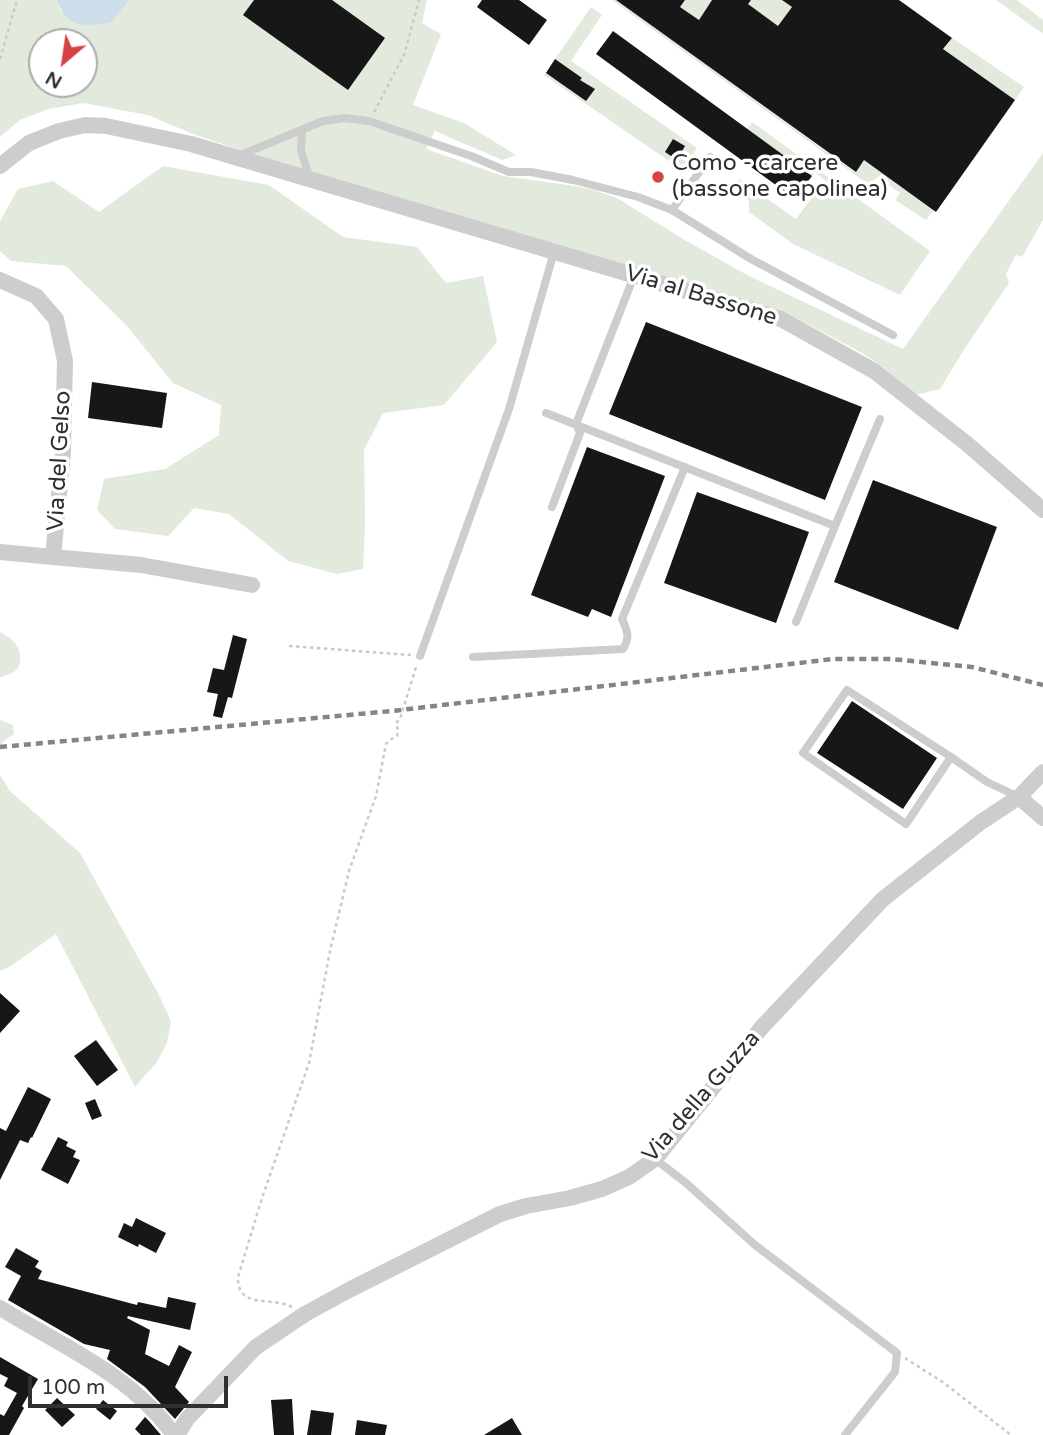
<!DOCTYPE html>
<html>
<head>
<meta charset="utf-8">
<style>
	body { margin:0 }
	#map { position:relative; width:1043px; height:1435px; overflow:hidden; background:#fff; font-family:"Varela Round",sans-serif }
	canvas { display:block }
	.north { position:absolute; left:28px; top:28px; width:70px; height:70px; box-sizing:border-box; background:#fff; border:2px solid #acacac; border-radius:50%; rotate:209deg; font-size:19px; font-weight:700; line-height:28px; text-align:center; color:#303030 }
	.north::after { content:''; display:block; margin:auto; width:24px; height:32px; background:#d64345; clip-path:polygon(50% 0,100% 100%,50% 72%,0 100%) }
	.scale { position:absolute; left:28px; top:1376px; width:200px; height:32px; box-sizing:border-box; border:4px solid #303030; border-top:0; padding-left:9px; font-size:21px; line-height:24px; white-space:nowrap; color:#303030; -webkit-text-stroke:5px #fff; paint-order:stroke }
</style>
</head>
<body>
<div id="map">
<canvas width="1043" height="1435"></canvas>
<div class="north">N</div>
<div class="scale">100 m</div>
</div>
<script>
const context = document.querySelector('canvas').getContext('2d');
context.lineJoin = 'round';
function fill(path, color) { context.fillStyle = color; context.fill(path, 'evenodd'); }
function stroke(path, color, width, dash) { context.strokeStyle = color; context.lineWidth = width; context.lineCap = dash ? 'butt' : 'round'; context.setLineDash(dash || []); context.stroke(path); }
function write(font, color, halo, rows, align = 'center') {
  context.font = font + ' "Varela Round",sans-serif'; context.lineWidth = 7; context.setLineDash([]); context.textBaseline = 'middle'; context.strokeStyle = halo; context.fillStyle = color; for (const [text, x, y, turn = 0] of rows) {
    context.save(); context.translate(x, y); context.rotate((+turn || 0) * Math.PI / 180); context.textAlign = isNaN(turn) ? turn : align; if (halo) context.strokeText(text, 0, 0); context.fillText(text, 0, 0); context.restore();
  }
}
const green = new Path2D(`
	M0,0H57L61,12L111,23L129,0H427L422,23L441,34L413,105L464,123L516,155L502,160L435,131L426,149L503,176L575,186L594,190L617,198L683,239L749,276L903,349L1043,153V220L1022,257L1016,255L1006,274L1009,283L965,348L940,389L915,395L884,368L864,354L794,317L323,178L193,134L148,115L83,103L48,109L20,120L0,137ZM42,42H84V84H42Z
	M612,0H616L855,172L952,38L1024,87L1015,100L956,59L934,210L926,220L895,200L900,193L877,177L872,184L869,182L868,184Z
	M685,0H712L699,20L680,7Z
	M751,0H782L792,7L778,26L748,4Z
	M996,0H1017L1043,20V34Z
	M591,7L602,15L571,61L697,148L682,170L544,75Z
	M752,122L930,251L900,295L793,244L749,212V201L732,188L739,179L796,219L825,180L815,172L812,176L747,129Z
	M163,166L269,185L343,237L417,247L446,283L483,276L497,342L444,405L383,413L364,450L365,521L363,569L337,574L288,561L229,514L194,508L168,536L115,529L97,510L104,479L165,469L219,435L221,405L173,383L126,325L66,266L11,261L0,251V221L18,189L53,181L99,212Z
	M0,632C11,638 21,645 20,659C20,663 19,667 16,670C13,674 5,675 0,678Z
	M0,720L13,725L14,734L3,742L0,751Z
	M0,775L10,791L80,853L159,995L171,1021L167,1043L157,1062L135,1087L56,934L11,966L0,971Z`);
const water = new Path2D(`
	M57,0H129L111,23C84,26 68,30 57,0Z`);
const building = new Path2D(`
	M254,0H332L385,38L348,90L243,15Z
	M482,0H519L547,20L529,45L477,7Z
	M616,0H685L680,7L699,20L712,0H751L748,4L778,26L792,7L782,0H899L952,38L943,49L1015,100L936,212L864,160L856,172Z
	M613,31L812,176L795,199L596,54Z
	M555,59L582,78L580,80L595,89L586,101L546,73Z
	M673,139L685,146L677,160L665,152Z
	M646,322L862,407L825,500L609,414Z
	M92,382L167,393L162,428L88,418Z
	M587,447L665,476L611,617L592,609L588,617L531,595Z
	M873,480L997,527L958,630L834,582Z
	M697,492L809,532L776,623L664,583Z
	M233,635L247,639L232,698L228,697L222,718L213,716L218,694L207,692L213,668L224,670Z
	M852,701L937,758L903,809L817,753Z
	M0,993L20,1011L0,1033Z
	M96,1040L118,1070L97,1086L74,1056Z
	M28,1087L51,1099L32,1138L31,1137L28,1143L20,1140L0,1180V1128L6,1131Z
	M95,1099L102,1116L92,1120L85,1103Z
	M58,1137L68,1142L66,1146L76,1151L73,1157L80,1160L68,1184L41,1170Z
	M136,1218L166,1233L156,1253L139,1244L138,1247L118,1237L124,1223L132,1227Z
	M16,1248L39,1261L35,1267L42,1271L38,1279L137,1305L138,1302L166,1308L168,1297L196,1303L190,1330L128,1316L127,1318L150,1330L145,1354L169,1366L179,1345L192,1352L175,1387L189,1402L175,1419L145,1387L107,1359L110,1350L84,1344L8,1300L21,1276L5,1267Z
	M0,1357L38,1379L22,1406L24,1408L9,1435H0V1414L4,1416L17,1393L4,1386L8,1378L0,1374Z
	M57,1398L75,1415L62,1427L45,1410Z
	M292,1399L294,1435H274L271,1400Z
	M103,1400L117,1411L110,1420L96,1409Z
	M311,1410L334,1413L331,1435H307Z
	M145,1417L149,1421L161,1435H141L135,1429Z
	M512,1418L522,1435H484Z
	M357,1420L387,1425L385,1435H355Z`);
const path = new Path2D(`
	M0,59L17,0
	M374,112L404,55L419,0
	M289,646L411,655
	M292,1307C272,1296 237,1310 238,1277L262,1198L309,1063L330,951L349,871L376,796L386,744L390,740L397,736L398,730L396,723L400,719L417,664
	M905,1358L944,1383L1011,1435`);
const service = new Path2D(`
	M302,130L301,151L310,179
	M238,156L323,121L344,118L369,121L471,156L509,172H531L573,180L638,197L672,210L751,259L893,335
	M672,210L710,157
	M546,413L835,526L880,419
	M552,507L580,433L576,424L634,276
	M796,622L835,526
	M420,656L509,409L554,252
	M473,657L623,649C630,637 628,632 622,619L685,467
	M951,757L847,690L803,753L906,824L951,757L987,782L1019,797
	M655,1159L686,1183L755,1245L897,1353L895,1372L845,1435`);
const minor = new Path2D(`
	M0,166L29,143L59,131L85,125L106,126L191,144L781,319L874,371L966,443L1043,510
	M0,280L36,296L56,319L65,361L63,452L53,557L141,565L252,585
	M0,552L53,557
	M1019,797L1043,818
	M0,1308C60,1345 132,1375 174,1435
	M177,1435L187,1419L256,1347L305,1314L349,1290L500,1214L526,1206L570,1198L602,1189L629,1177L655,1159L762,1027L883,899L981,822L1019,797L1043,772`);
const rail = new Path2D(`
	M0,747L392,711L833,659H891L972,667L1043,685`);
const markers = [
	[658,177,7,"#d64345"]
];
const poiNames = [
	["Como - carcere",672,164],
	["(bassone capolinea)",672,190]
];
const streetNames = [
	["Via al Bassone",701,296,17],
	["Via del Gelso",60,461,-87],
	["Via della Guzza",702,1097,-49]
];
fill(green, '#e2e9dd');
fill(water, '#ceddea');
fill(building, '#171717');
stroke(path, '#cacaca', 2.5, [3.5, 3.5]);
stroke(service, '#cdcdcd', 8);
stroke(minor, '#cdcdcd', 16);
stroke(rail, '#858585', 4.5, [7, 5]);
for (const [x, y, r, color] of markers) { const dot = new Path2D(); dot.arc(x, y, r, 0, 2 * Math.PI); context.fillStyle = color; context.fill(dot); stroke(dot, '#fff', 2.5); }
write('23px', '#303030', '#fff', poiNames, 'left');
write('23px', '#303030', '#fff', streetNames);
</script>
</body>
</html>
